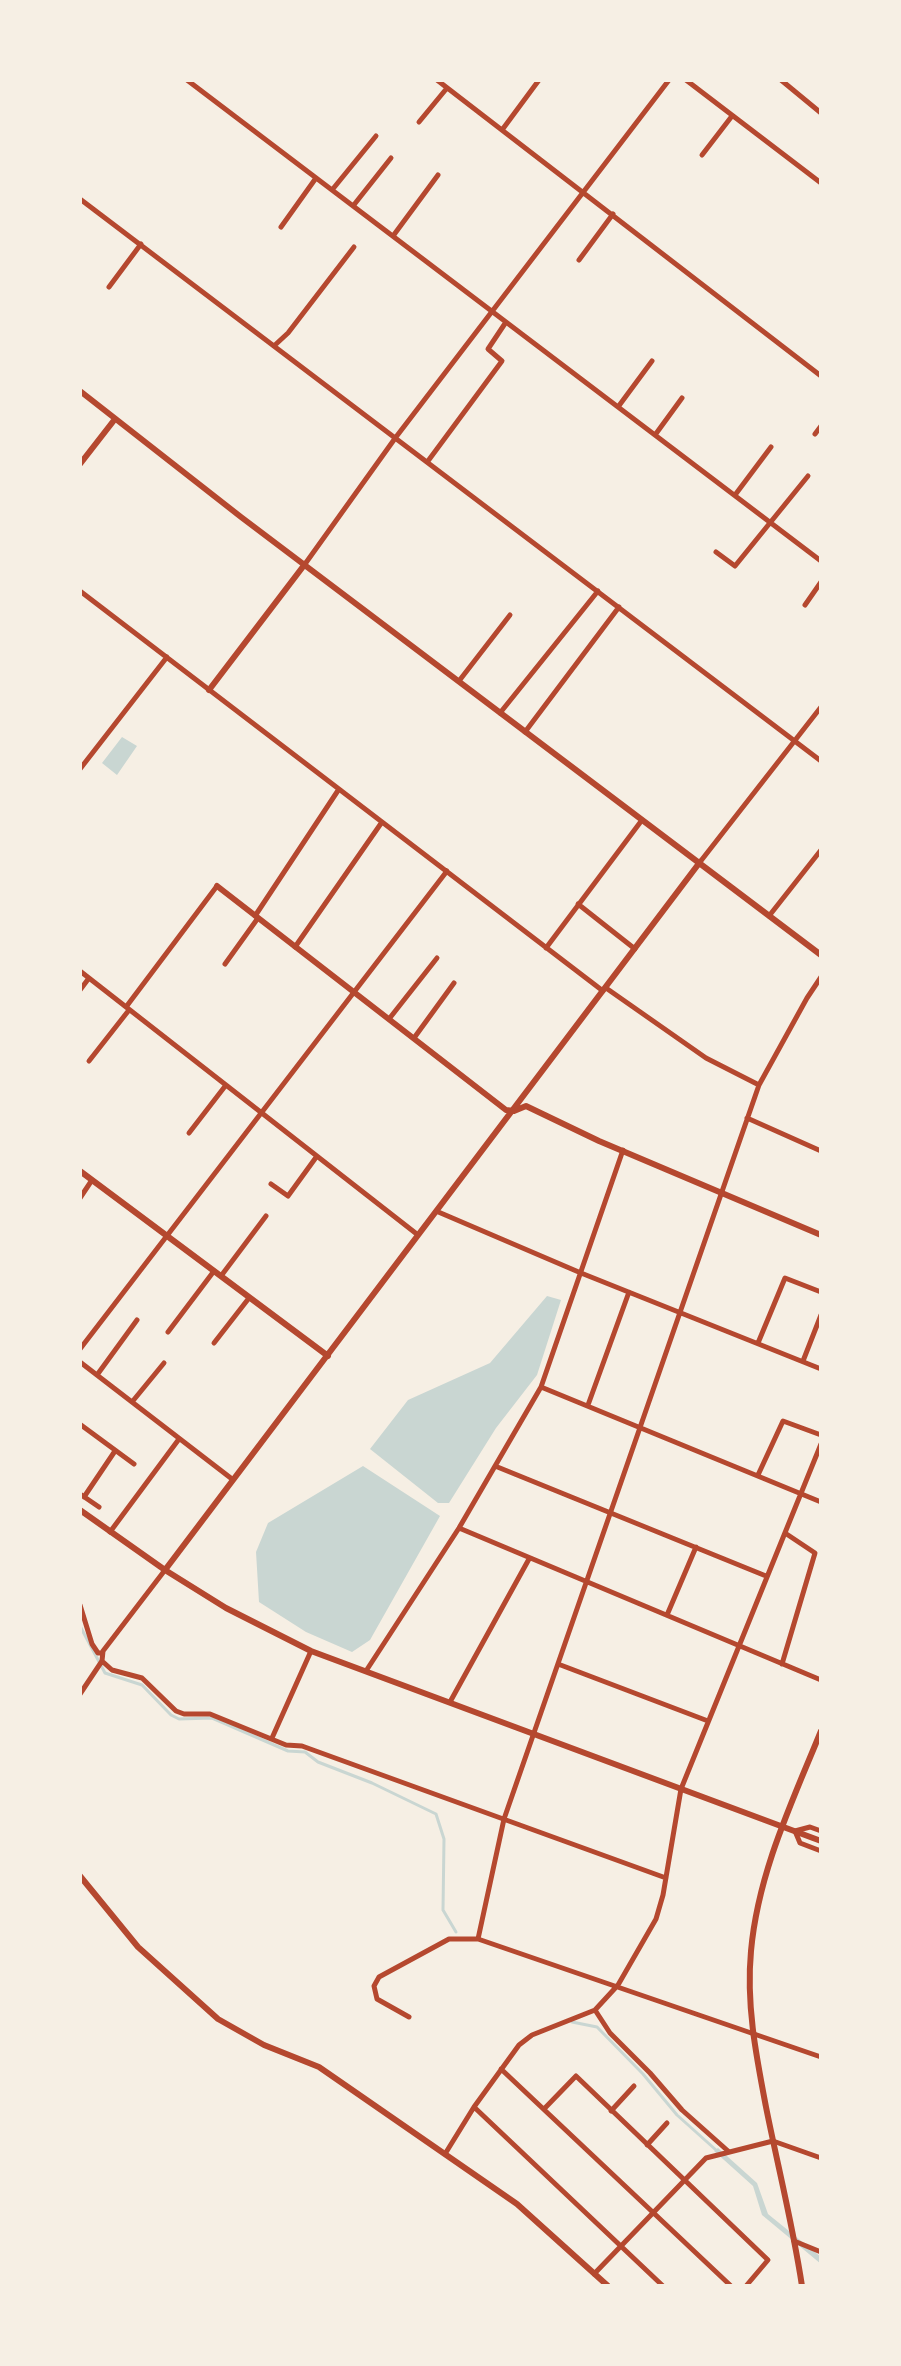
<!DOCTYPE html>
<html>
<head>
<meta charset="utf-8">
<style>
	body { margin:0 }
	#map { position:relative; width:901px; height:2366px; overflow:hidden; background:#f6efe4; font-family:"Source Sans 3",sans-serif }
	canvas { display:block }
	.frame { position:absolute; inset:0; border:82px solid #f6efe4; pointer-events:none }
</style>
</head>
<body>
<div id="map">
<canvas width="901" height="2366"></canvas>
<div class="frame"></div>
</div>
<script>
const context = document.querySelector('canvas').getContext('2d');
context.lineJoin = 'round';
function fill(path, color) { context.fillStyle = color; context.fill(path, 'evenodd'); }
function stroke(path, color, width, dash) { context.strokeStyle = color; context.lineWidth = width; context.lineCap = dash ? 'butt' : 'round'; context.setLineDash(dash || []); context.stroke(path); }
const water = new Path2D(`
	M122,737L137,746L117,775L102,763Z
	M547,1296L561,1300L537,1375L496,1428L449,1503H438L370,1449L408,1400L490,1363Z
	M363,1466L440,1516L370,1640L352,1652L306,1632L259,1602L256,1552L268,1523Z
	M718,2148L757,2183L768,2214L821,2257V2264L762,2215L753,2186L714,2151Z`);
const stream = new Path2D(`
	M80,1626L105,1673L142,1685L171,1715L179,1719L212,1718L288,1751L305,1752L318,1762L372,1783L436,1814L444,1839L443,1910L456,1932
	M572,2022L597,2027L643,2074L677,2115L716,2150`);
const minor = new Path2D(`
	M187,80L821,561
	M437,80L821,376
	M686,80L821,183
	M781,80L821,113
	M419,122L447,88
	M502,130L539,80
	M702,155L732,116
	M332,190L376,136
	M80,199L821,761
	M353,206L391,158
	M281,227L316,178
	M393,236L438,175
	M579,260L613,214
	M109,287L141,244
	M275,345L288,333L354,247
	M618,407L652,361
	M815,434L821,426
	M655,435L682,398
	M428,461L502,361L488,349L506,322
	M735,495L771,447
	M716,552L735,566L808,476
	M305,564L396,437L669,80
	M80,591L603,991
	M805,605L821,582
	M459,681L510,615
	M500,713L598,591
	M525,732L619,607
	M80,769L167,657
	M700,862L821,707
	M578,904L635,949
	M255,916L339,789
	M769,916L821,850
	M295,947L382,822
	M546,948L642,820
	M225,964L258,918
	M80,971L418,1235
	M606,988L706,1058L759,1085
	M80,990L89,978
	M126,1007L217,886
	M389,1019L437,958
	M414,1038L454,983
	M89,1061L129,1010
	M747,1118L821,1151
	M189,1133L226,1085
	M271,1184L288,1196L317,1156
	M80,1198L92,1180
	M436,1211L581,1273L821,1369
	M221,1276L266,1216
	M168,1332L214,1271
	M214,1343L249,1298
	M758,1343L785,1278L821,1292
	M80,1349L447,871
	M803,1361L821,1315
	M80,1362L232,1479
	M97,1375L137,1320
	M541,1387L821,1502
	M132,1402L164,1363
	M588,1405L629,1292
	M80,1427L81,1425L134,1464
	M495,1466L766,1576
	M758,1475L783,1421L821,1435
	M80,1494L99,1507
	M84,1497L115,1451
	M459,1528L821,1680
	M110,1532L179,1439
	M80,1605L92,1644L98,1653H102
	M667,1615L696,1547
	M102,1661L112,1670L142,1678L176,1711L184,1714H210L286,1745L302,1746L666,1878
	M558,1664L708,1721
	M782,1664L815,1553L785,1533
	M366,1671L459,1528L541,1387L623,1150
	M80,1694L102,1661L103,1651L165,1570
	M450,1702L529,1559
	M272,1738L311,1651
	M821,1831L810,1827L795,1831L800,1843L821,1851
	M478,1939L504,1819L759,1085L807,998L821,977
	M595,2010L610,2033L650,2073L682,2110L728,2151
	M409,2017L377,1999L374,1986L379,1977L449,1939H478L821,2057
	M501,2069L731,2286
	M474,2107L663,2286
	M544,2109L576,2076L768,2260L746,2286
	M611,2111L634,2086
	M647,2145L667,2123
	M445,2154L474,2107L519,2045L532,2035L595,2010L618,1985L656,1919L663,1895L681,1789L821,1444
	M794,2241L821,2252
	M594,2274L706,2158L773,2141L821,2158`);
const tertiary = new Path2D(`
	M80,391L241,517L821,955
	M80,464L115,419
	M209,690L305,564
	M217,886L506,1110L514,1111L526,1106L599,1141L821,1235
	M80,1171L328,1356
	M80,1510L165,1570L226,1608L311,1651L821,1841
	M165,1570L700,862
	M80,1876L138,1947L218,2019L264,2045L319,2067L517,2204L608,2286
	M802,2286C793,2226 778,2167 766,2107C756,2055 746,2004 751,1951C758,1873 792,1802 821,1731`);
fill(water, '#c9d6d2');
stroke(stream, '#c9d6d2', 3);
stroke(minor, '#b5482f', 5);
stroke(tertiary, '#b5482f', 6);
</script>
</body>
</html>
